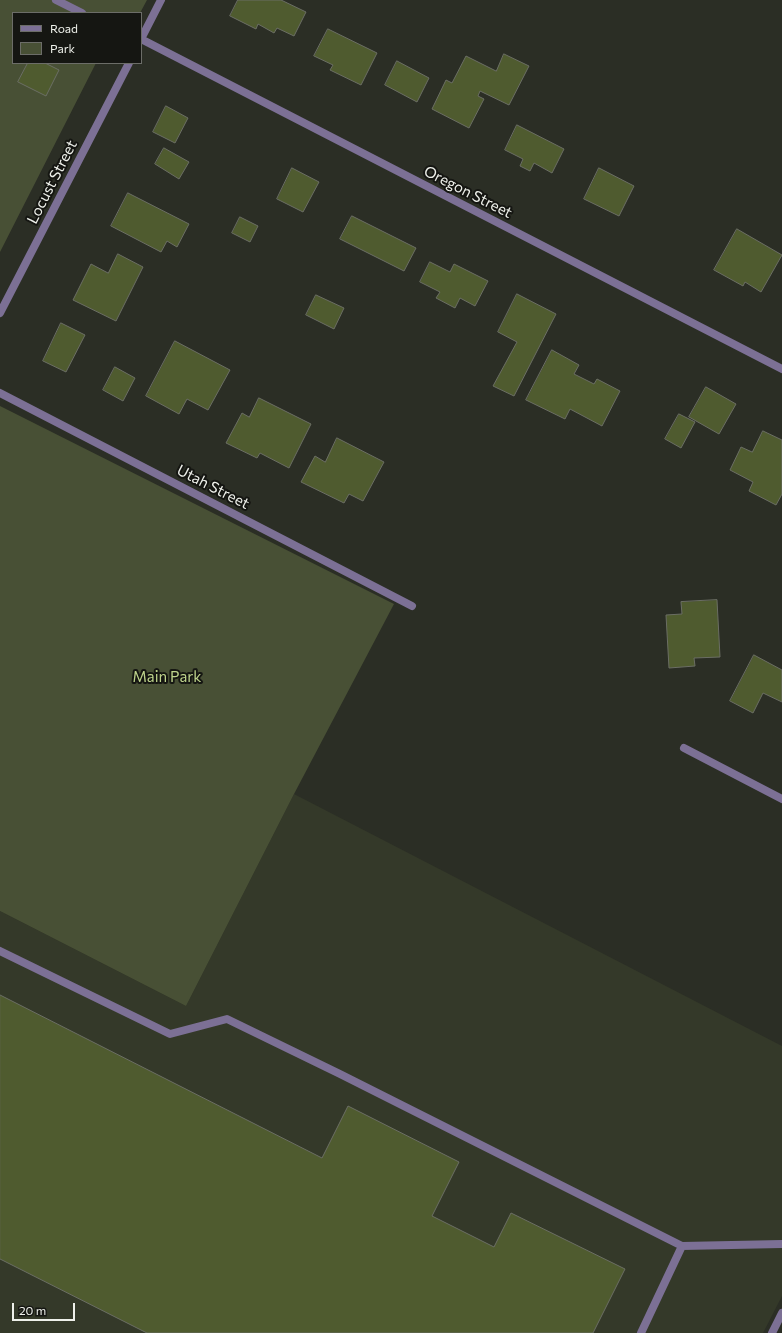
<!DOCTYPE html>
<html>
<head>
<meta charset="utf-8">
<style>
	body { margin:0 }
	#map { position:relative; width:782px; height:1333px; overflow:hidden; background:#2b2e25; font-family:Commissioner,sans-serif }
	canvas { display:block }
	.legend { position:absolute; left:12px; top:12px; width:130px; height:52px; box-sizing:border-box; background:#151612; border:1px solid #6c6d68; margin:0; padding:5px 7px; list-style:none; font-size:12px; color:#eef0ea }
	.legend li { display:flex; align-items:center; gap:8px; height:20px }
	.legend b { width:20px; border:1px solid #6c6d68 }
	.scale { position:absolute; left:12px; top:1303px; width:63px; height:18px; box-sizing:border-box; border:2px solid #eef0ea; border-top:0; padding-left:5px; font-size:12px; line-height:14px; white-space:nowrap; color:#eef0ea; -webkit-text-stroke:3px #151612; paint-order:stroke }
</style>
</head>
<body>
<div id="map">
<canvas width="782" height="1333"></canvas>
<ul class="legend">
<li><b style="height:5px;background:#7c7095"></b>Road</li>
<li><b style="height:11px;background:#485035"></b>Park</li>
</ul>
<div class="scale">20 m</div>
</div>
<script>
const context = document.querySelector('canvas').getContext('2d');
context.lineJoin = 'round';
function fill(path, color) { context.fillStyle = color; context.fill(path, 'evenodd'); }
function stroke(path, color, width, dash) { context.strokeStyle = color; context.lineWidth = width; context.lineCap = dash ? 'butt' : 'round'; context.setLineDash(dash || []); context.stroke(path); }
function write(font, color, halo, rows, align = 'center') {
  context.font = font + ' Commissioner,sans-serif'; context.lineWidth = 4; context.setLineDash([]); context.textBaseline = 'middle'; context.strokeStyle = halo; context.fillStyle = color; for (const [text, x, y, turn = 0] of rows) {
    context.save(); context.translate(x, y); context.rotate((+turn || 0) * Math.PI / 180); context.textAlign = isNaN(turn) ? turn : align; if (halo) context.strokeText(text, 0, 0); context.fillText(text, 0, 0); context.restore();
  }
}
const built = new Path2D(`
	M294,794L782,1046V1296L763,1333H0V911L186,1006Z`);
const green = new Path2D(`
	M0,0H147L140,13H13V63H96L0,252Z
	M0,406L394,604L294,794L186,1006L0,911Z`);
const building = new Path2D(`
	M238,0H281L306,12L294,36L277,28L274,33L258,24L256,29L230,16Z
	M328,29L377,53L361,85L330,70L333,65L314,56Z
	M504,54L529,66L509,105L480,91L478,96L484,99L469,128L432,109L446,80L452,83L466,56L496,71Z
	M397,61L429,78L417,102L385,85Z
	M28,63H45L59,70L46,96L18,82Z
	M166,106L188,118L175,143L153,132Z
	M517,125L564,149L552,173L534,163L530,171L520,166L523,159L505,150Z
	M164,148L189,162L179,179L155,164Z
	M292,168L319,182L303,212L277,199Z
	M599,168L634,186L619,216L584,199Z
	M128,193L189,224L177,247L167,241L161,252L111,226Z
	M352,216L416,248L404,271L340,239Z
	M240,217L258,226L250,242L232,233Z
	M737,229L782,255L761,292L745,282L743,286L714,270Z
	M118,254L143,267L116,321L73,300L91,264L108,273Z
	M430,262L450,272L454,264L488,281L475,306L460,298L455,308L436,298L440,292L420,282Z
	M517,294L556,314L514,396L493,386L517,342L498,332Z
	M316,295L344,308L334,329L306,315Z
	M61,323L85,335L66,372L43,361Z
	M175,341L230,370L208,410L187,399L179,414L146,396Z
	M552,350L579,365L574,374L594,384L597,379L620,391L602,426L570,409L565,419L526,400Z
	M115,367L135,378L123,401L103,390Z
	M706,387L736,404L719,434L689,417Z
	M259,398L311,424L289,468L260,453L257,458L226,443L242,413L249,417Z
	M679,414L695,422L681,448L665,439Z
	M763,431L782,440V494L776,505L749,491L753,482L730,470L741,447L752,452Z
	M337,438L384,462L363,501L349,494L344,503L301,482L315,456L325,462Z
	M717,600L720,657L694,658L695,666L669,668L666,615L682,614L681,602Z
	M754,655L782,670V702L763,693L753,713L730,701Z
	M0,995L322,1158L348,1106L459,1162L432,1216L494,1247L511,1213L625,1269L593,1333H147L0,1259Z`);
const lane = new Path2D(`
	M56,0L82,13
	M0,951L170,1034L227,1019L340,1074L682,1246
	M641,1333L682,1246L782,1244`);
const street = new Path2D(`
	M161,0L141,39L782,369
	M0,313L129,63
	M0,393L412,606
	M684,748L782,799
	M772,1333L782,1313`);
const streetNames = [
	["Locust Street",52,182,-63],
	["Oregon Street",468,192,27],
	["Utah Street",213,487,27]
];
const parkNames = [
	["Main Park",167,677]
];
fill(built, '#343929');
fill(green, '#485035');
fill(building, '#4f5b2f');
stroke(building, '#6b6e64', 1);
stroke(lane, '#7c7095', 8);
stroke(street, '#7c7095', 8);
write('15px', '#eef0ea', '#151612', streetNames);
write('15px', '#bfd48c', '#151612', parkNames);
</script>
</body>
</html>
